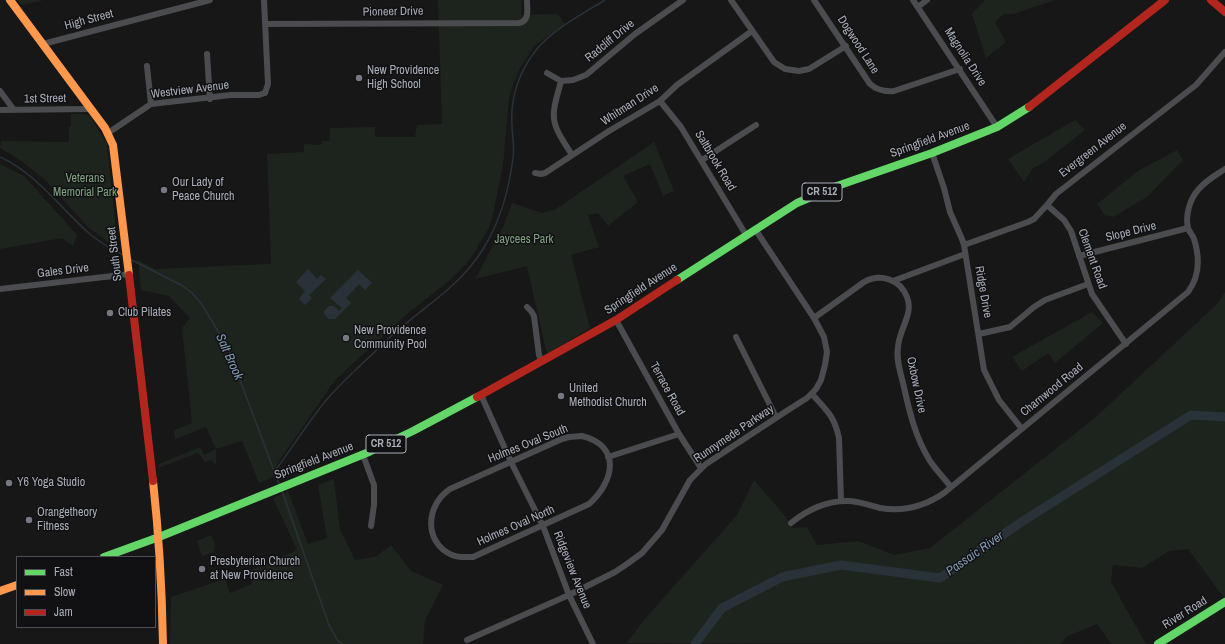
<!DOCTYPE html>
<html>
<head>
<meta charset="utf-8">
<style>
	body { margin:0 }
	#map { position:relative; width:1225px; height:644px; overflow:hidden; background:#171717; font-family:"Archivo Narrow",sans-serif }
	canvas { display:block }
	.legend { position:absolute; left:16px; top:556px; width:140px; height:72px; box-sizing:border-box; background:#111113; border:1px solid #4d4f55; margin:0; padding:5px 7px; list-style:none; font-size:12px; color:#a8adb8 }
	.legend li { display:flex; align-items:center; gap:8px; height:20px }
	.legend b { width:20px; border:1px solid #4d4f55 }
</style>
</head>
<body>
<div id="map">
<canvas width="1225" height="644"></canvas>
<ul class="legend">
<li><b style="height:5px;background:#63d668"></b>Fast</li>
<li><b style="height:5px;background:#ff974d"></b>Slow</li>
<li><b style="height:5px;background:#b3261e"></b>Jam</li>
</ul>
</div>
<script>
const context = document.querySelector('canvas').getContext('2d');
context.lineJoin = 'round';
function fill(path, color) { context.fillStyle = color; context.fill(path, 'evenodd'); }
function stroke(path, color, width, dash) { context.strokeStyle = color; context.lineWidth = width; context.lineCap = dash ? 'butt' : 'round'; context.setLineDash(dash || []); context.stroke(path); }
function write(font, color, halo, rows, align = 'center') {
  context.font = font + ' "Archivo Narrow",sans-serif'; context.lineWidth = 3; context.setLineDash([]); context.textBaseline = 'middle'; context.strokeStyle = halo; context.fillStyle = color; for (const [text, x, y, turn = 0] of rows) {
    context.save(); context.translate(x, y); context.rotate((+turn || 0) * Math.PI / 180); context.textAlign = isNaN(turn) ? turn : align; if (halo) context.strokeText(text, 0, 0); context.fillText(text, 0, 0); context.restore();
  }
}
const green = new Path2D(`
	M17,0H44L22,5Z
	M438,0H521V15L558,14L565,24L535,45L521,66L514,82L509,98L503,165L493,214L489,228L474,253L465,265L449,281L407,314L335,380L277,464L281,474L259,483L242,441L216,449V463L214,464L212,460L205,462L198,453L158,468L159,464L200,447L204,455L216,449L206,427L175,439L174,430L192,423L182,328L190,318L169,296L141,290L138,260L155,269L271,264L267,154L304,152V144L321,145L322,141H330V128L375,127V137H415L417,125L442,124Z
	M985,0H1055L1013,14H1004L995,22L1006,42L986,58L972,14Z
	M71,114H81L89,115L107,144L118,249L89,228L44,179L20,160L0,148L1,141L69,142V127H71Z
	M1075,120L1085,130L1043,163L1033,168L1024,182L1008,159Z
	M654,142L674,191L663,196L650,164L623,176L638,202L608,226L598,213L588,215L599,247L571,255L590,328L547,354L527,266L475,279L503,227L512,203L542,213L556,209Z
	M1177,150L1183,160L1147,197L1113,217L1105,215L1097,204L1138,171Z
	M0,164L24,176L77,235L73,246L62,238L0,249Z
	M1225,292V599L1188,549L1169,551L1142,568L1113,565L1111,582L1146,644H1111L1097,624L1068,636L1060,644L627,643L644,620L737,515L754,480L785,516L792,528L807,527L817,545L859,541L894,555L930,548L1096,417L1217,304Z
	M1092,312L1103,323L1055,363L1048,353L1022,371L1012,357Z
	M334,479L340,530L355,560L375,557L391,545L411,571L443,585L425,620L423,644H170L171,597L225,579L230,593L252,584L249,571L297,550L273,498L288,491L308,544L327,538L318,485Z
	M211,535L215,545L214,552L202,556L197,541Z`);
const water = new Path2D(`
	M308,269L317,279L321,275L326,279L309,295L312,298L305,305L299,299L305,291L296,282Z
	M358,270L372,283L365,290L359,284L346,298L351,303L335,319H329L324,314V311L329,306H334L339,311L342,308L330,298Z`);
const stream = new Path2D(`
	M0,157C37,174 61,209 91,235C101,243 113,250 125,256
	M130,259L181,285L192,293L201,303L228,348L279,484
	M275,471C291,449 306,426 323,404C335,389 350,375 365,361C376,351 386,340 398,330C429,303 460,286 483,249C500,222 509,190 513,158C515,147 512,136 512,125C510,98 519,71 537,49C552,30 584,13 605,0
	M282,491L329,625L338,641L343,644`);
const river = new Path2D(`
	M695,644L722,608L782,577L841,565L940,578L1023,521L1191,415L1225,417`);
const street = new Path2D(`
	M731,0L774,62L785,69L799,71L809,69L846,46
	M814,0L870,84C877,90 884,92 894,91L960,69
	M913,0L997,127
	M918,7L927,0
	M265,24L519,23C530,21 527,9 527,0
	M43,44L210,0
	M207,54L210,99
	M147,66L151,104
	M547,73L561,81L573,80L586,75L635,34L683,0
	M561,81C558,94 551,111 555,124C558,135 566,145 572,155
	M0,91L14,110
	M660,101L681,127L746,235
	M0,110L90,109
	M108,133L151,104L231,95H259L265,93L268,84L264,0
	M932,153L944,188L950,212L962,239L964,245L984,370L999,400L1022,429
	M702,160L756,125
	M535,173L541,174L545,173L609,131L660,101L677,85L752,31
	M1047,205L1064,220L1071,231L1092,294L1126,344
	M964,245L1028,222L1034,219L1047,205L1056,194L1196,85L1225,52
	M1079,256L1188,228
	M893,281L965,254
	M0,289L130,274
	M527,307L531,311L534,316L539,355L542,362
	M814,318L864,282C880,273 900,279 907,297C914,314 899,329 898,347C896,359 900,371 903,383C909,410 915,437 930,461C936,470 944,478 951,487
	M616,320L679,434L701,468
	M979,334L1010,327L1034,307L1045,300L1088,284
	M736,337L776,417
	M812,394C826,410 834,415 839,438L841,501
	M481,395L511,462L543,526L569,595L593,644
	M582,436C622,446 614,482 589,504L473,557C466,557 459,558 452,555C423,542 426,505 450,489L562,439L569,437Z
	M363,455L374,485V505L371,526
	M608,457L679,434
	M791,523C807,510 825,501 847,501C858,501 869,505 880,508C903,512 925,506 944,493L1188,292C1200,276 1200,258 1194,239C1193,235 1189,232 1188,228C1185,215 1190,199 1198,190C1205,181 1216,175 1225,169
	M467,640L569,595L615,572L627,564L642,553L662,530L690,480L706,464L785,412L807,398L816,389L821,380L825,365L827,352L824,337L814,318L755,229`);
const fast = new Path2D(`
	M677,280L797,203L837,186L932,153L997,127L1029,107
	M104,557L159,537L369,452L413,431L477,397
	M1158,644L1225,602`);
const slow = new Path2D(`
	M10,0L105,128L113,145L129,275
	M153,481C159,535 162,589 163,644
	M0,591L17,585`);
const jam = new Path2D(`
	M1211,0L1225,12
	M1029,107L1165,0
	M129,275L153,481
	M477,397L616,320L677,280`);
const markers = [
	[359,78,4,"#757880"],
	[164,190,4,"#757880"],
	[110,313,4,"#757880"],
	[346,338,4,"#757880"],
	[561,396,4,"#757880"],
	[9,483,4,"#757880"],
	[29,520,4,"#757880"],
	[202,569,4,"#757880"]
];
const shields = [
	[822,192,40],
	[386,444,40]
];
const shieldNames = [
	["CR 512",822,192],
	["CR 512",386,444]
];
const streetNames = [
	["Pioneer Drive",393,12,-1],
	["High Street",89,20,-15],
	["Radcliff Drive",610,41,-39],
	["Dogwood Lane",858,45,57],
	["Magnolia Drive",965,57,57],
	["Westview Avenue",190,90,-7],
	["1st Street",45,99,-1],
	["Whitman Drive",630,105,-33],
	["Springfield Avenue",930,140,-20],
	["Evergreen Avenue",1093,150,-38],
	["Saltbrook Road",715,161,59],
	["Slope Drive",1131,232,-14],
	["South Street",115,254,-97],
	["Clement Road",1092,259,70],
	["Gales Drive",63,271,-7],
	["Springfield Avenue",641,289,-33],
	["Ridge Drive",983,292,80],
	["Oxbow Drive",916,385,78],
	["Terrace Road",667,389,61],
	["Charnwood Road",1052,390,-39],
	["Runnymede Parkway",734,434,-34],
	["Holmes Oval South",528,444,-22],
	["Springfield Avenue",314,461,-21],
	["Holmes Oval North",516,526,-24],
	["Ridgeview Avenue",572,570,68],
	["River Road",1185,613,-32]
];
const poiNames = [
	["New Providence",367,71],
	["High School",367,85],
	["Our Lady of",172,183],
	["Peace Church",172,197],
	["Club Pilates",118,313],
	["New Providence",354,331],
	["Community Pool",354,345],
	["United",569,389],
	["Methodist Church",569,403],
	["Y6 Yoga Studio",17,483],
	["Orangetheory",37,513],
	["Fitness",37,527],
	["Presbyterian Church",210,562],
	["at New Providence",210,576]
];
const parkNames = [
	["Veterans",85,179],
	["Memorial Park",85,193],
	["Jaycees Park",524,240]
];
const waterNames = [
	["Salt Brook",229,357,66],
	["Passaic River",975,554,-35]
];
fill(green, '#1d241e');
fill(water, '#2a3239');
stroke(stream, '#2a3239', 1.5);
stroke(river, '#2a3239', 9);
stroke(street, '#4b4c50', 6);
stroke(fast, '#63d668', 8);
stroke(slow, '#ff974d', 8);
stroke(jam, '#b3261e', 8);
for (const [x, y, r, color] of markers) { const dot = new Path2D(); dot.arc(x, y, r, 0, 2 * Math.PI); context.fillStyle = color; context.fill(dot); stroke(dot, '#111113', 1.5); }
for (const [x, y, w] of shields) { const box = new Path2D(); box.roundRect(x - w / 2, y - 9, w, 18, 3); context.fillStyle = '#111113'; context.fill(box); stroke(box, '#a8adb8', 1); }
write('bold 11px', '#a8adb8', null, shieldNames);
write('12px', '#a8adb8', '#111113', streetNames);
write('12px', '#a8adb8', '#111113', poiNames, 'left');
write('12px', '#7fa381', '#111113', parkNames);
write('italic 13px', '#7f9bb3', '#111113', waterNames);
</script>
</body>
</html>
